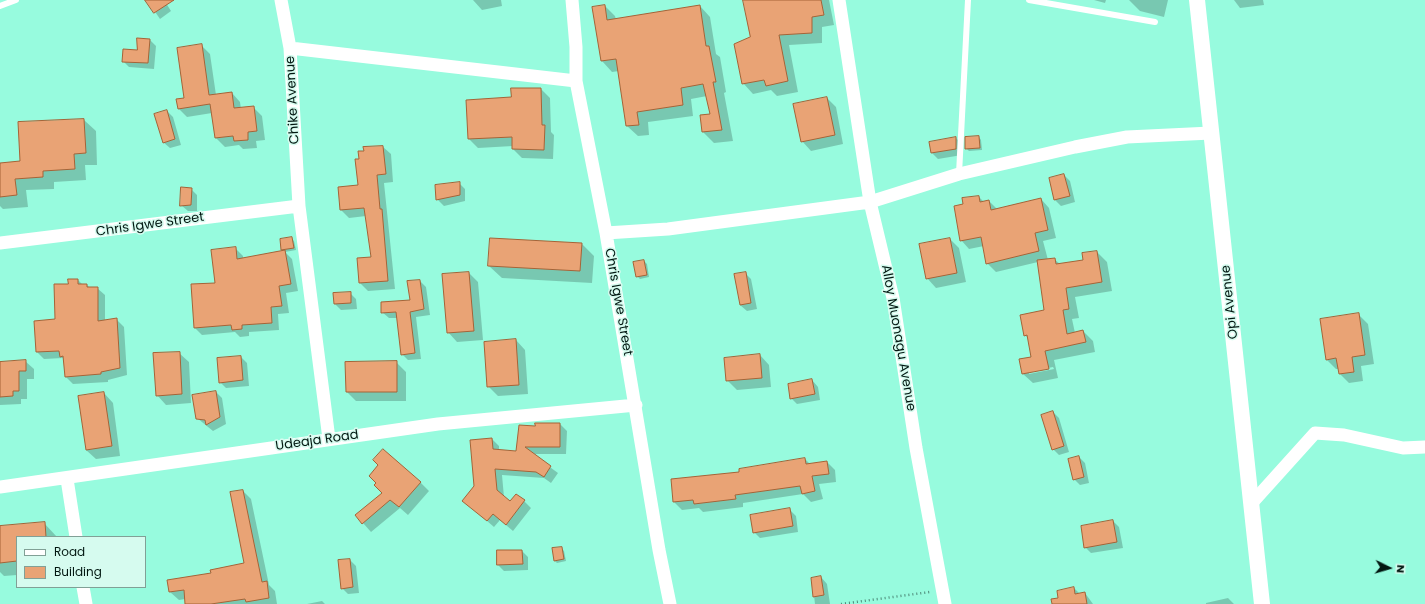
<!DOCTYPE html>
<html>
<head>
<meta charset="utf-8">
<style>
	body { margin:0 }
	#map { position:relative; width:1425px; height:604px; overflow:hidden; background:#97fbde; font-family:Poppins,sans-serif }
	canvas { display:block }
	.legend { position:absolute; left:16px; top:536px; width:130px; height:52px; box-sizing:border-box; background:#d6fbef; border:1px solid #81a096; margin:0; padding:5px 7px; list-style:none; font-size:12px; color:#021711 }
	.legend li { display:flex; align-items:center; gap:8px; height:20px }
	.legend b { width:20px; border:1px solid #81a096 }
	.north { position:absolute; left:1369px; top:548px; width:40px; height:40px; -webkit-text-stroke:3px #d6fbef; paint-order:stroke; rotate:95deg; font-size:11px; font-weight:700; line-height:16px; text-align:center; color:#021711 }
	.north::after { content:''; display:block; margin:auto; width:14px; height:18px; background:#021711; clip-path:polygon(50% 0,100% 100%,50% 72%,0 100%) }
</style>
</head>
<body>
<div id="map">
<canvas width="1425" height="604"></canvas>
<ul class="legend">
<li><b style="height:5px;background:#fff"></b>Road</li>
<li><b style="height:11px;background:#e9a375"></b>Building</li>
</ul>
<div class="north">N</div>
</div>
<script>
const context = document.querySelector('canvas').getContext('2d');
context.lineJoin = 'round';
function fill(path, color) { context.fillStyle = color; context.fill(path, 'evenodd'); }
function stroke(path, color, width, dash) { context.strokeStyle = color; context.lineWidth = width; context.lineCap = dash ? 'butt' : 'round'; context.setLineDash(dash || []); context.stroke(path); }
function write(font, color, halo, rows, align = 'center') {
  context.font = font + ' Poppins,sans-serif'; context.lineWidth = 3; context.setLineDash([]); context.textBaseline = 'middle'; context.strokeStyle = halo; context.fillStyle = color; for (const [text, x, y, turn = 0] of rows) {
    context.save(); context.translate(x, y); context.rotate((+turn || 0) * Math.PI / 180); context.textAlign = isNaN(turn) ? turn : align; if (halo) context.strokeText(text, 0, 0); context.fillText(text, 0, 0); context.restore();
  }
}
const shadow = new Path2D(`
	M147,0H164L171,11L160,19Z
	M473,0H501L502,6L482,10Z
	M752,0H829L834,25L822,27V43L789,45L798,92L777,96L771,90L753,94L743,83L751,37Z
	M1094,0H1106L1105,3Z
	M1129,0H1168L1164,17L1140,11Z
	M1234,0H1263L1264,5L1240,8Z
	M605,6L615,16L616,20L700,6L710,17L716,54L720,57L726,92L724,93L733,141L714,143L703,132L711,115L707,96L691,99L693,116L648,122L649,135L638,136L627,126L619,71L612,72L602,61Z
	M150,40L156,46L154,69L129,67L123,61Z
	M201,45L210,54L216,95L232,93L240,102L241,109L253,107L262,116L265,140L256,141L257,148L243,149L239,145L225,147L216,138L212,113L187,117L179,109L185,99Z
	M541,89L550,98L551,132L554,135L553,159L522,158L513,149V146L478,148L469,139L512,98Z
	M827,98L836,107L843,144L811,151L802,141Z
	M167,111L173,117L181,145L170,148L163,142Z
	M84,120L96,131L97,165H85L86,180L54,182V189L26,190L28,207L3,209L0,206V164L21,162Z
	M979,137L981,140L982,150L969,151L966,148Z
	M956,138L962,144V155L938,159L932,153L930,143Z
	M383,147L391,154L393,182L384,183L395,289L368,291L360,283L372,258L366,216L349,218L341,210L339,188L359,186L360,160L365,152Z
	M1064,175L1070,181L1075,202L1061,206L1055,200L1050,178Z
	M459,183L465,189V201L444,206L437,199Z
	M191,189L197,195V211H188L181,205Z
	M979,197L984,202L989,201L997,209L1041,199L1049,208L1056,238L1043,241L1048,260L1054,259L1060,264L1084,261L1097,252L1107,262L1112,291L1075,297L1079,318L1072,319L1075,333L1083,331L1093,341L1095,352L1054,360L1058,378L1033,383L1023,374L1032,358L1028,338L1025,335L1045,310L1038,262L996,272L987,263L984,246L969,249L961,240L964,205ZM1053,367L1054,369L1029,374V372Z
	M291,238L294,241L296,250L285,252L292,259L298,291L286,293L289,313L278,314L279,330L249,332V336L240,337L235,332L202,335L195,328L216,283L235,248L243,256V259L285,251L282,249Z
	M491,239L582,244L594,256L592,283L502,278L489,266Z
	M950,239L959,248L966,282L936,288L927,278Z
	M644,261L647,264L649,277L640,279L637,276Z
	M469,273L478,282L483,340L457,342L448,332Z
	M745,273L751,279L757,309L747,311L740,305Z
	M78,280L83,285H87L90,288H97L105,295V321L116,319L124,327L127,375L108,380V382L73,384L66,377L63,358L44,359L37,352L56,320L69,285Z
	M420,281L426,287L430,315L416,317L421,359L408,360L402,354L397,318H389L382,312L411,301Z
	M350,293L356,299L357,309L341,310L335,304Z
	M1358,314L1368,324L1374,364L1361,366L1363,381L1349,383L1340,374L1339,369H1336L1327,360Z
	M516,340L525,350L528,394L498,396L488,386Z
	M179,353L189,362L191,403L166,405L157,395Z
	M760,355L769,365L771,387L737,390L727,380Z
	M241,357L247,363L249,386L226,388L220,382Z
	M25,361L34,369V379H27V399H21V404L0,405V363Z
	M396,362L406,372V401H356L347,392Z
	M812,380L818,387L820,400L797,404L791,398Z
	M216,392L222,398L226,424L213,431L197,418Z
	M104,393L113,403L120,456L96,459L86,450Z
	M1053,412L1059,418L1069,452L1059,455L1053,449Z
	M560,424L567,431L566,454H532L558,473L551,483L544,478L502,475L504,497L510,502L524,501L531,508L513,531L500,520L494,527L464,501L475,487L492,439L499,446V450L517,452L536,428Z
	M1079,457L1085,463L1089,483L1080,485L1074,479Z
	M805,459L810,464L827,462L835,470L836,482L819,484L823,499L811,502L803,494L743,503V507L703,512L699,508L682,510L674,502L672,480L740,473Z
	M420,482L429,491L408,515L400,508L371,532L363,523L383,493L377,483Z
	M243,491L251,499L269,585L275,591L277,604H186L185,599L179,600L170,592L212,574L246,564Z
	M789,509L796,516L798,532L760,538L754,532Z
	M1113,521L1119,527L1123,548L1091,553L1085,547Z
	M44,523L57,537H17V575L4,576L0,572V527Z
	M561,548L564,551L566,561L557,563L554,560Z
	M522,551L528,557V570L504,571L498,565Z
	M350,560L356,566L359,593L348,594L342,588Z
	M821,577L827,584L830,604H815L812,579Z
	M1074,588L1080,594L1085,593L1093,604H1052Z
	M1228,598L1234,604H1206V603Z
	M322,601L325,604H307Z`);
const building = new Path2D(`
	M145,0H174L154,13Z
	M743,0H821L824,15L812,17V33L779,35L788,81L766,86L764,80L742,84L734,44L750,37Z
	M605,5L607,20L700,5L706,46H709L716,82H713L722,130L702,132L700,115L710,114L703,84L681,88L683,105L637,112L639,125L626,126L616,59L601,61L592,7Z
	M137,38L150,39L148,63L122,62L123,49L137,50Z
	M202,44L209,95L232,92L234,108L254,106L257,131L248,132V140L234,141L233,136L215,138L210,104L178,109L176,99L184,98L177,48Z
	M511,88H541L542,125H545L544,150L512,149V137L468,139L466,100L511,97Z
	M827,97L835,135L801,142L793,104Z
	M167,110L175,139L163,143L154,114Z
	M84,119L86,153L74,154L75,169L43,171V177L15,179L17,195L0,197V163L20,161L18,122Z
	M979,136L980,148L965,149V137Z
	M956,137V149L931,153L929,142Z
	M383,146L386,174L377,175L380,209H382L388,281L359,283L357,258L371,257L364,208L340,210L338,187L358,185L355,159H359L358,151H364L363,147Z
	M1064,174L1070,196L1054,200L1049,178Z
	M460,182V195L436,200L435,185Z
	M181,187L192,188L191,205L180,206Z
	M979,196L980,202L989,200L991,210L1041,198L1048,230L1035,233L1039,251L986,264L981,237L960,241L954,206L963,204L962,198Z
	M292,237L294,248L281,250L280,239Z
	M490,238L582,243L580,271L488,266Z
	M950,238L957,273L926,279L919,244Z
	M236,247L237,259L285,250L291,284L279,286L282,306L271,307L272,323L242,325V329L232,330L231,325L194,328L191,284L215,283L211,250Z
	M1097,251L1102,282L1066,288L1069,309L1063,310L1067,334L1083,330L1086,342L1045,351L1049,369L1022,374L1019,359L1031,357L1027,335L1024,336L1020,315L1044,310L1037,260L1055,258L1056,264L1083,260L1082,253Z
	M644,260L647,275L636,277L633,262Z
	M469,272L474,331L447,333L442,274Z
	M746,272L751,303L740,305L734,274Z
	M68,279H78V284H87V287H98V321L117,318L120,368L101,372V374L65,377L63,356L60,357L59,351L36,352L34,321L55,319L54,284H68Z
	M420,280L424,309L410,312L415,353L401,355L396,312L381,313V302L410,300L407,281Z
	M351,292V303L334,304L333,293Z
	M1359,313L1365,355L1352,357L1354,372L1339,374L1336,358L1326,360L1320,319Z
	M516,339L519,385L487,387L484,342Z
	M180,352L182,394L156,396L153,353Z
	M760,354L762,378L726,381L724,358Z
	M241,356L243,380L219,383L217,358Z
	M26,360V371H19V391H13V396L0,397V362Z
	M397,361V392H346L345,362Z
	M812,379L815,394L790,399L788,384Z
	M216,391L220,417L206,425L205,420L196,419L192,395Z
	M104,392L112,446L86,450L78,396Z
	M1053,411L1064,446L1052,450L1041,415Z
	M535,423H560V447H525L551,466L544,477L536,472L495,469L497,490L510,501L516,494L525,500L506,525L493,514L487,521L462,501L474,486L470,440L492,438L493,449L516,451L519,425L535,426Z
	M383,449L421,482L399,507L390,500L362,524L355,515L382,493L374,485L376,483L369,476L378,465L373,460Z
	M1079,456L1084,477L1073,480L1068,459Z
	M805,458L806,464L827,461L829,474L812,476L815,491L802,494L800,486L735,495L736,499L694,504L693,500L673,502L671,479L739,472V469Z
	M243,490L262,582L267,581L269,598L246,602L245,599L211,604H185L184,590L169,592L167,580L211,573L210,570L244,563L230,492Z
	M790,508L793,526L753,533L750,515Z
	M1113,520L1117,542L1084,548L1081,526Z
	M45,522L46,537H17V561L0,563V526Z
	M562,547L564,559L554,561L552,548Z
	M497,550H522L523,564L497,565Z
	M350,559L353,587L341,589L338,560Z
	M821,576L824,595L813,597L811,578Z
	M1074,587L1075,594L1085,592L1087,604H1052L1051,599L1058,598L1057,591Z`);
const path = new Path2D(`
	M841,604L930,592`);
const service = new Path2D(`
	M1029,0L1155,22
	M0,6L16,0
	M959,174L968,0`);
const minor = new Path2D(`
	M281,0L290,48L299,206L329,439
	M572,0L576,47V81L606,233L659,550L670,604
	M839,0L870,202L893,298L916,448L945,604
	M290,48L576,81
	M606,233L668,229L870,202L959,174L1075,147L1127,137L1211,133
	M0,243L299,206
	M67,479L76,537
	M0,487L438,424L636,405
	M1251,504L1315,433L1344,435L1403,448L1425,447
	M83,587L86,604`);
const tertiary = new Path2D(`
	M1197,0L1262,604`);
const streetNames = [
	["Chike Avenue",293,100,-93],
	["Chris Igwe Street",150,225,-8],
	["Chris Igwe Street",618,302,80],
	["Opi Avenue",1230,302,-96],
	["Alloy Muonagu Avenue",898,338,80],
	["Udeaja Road",317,441,-8]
];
fill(shadow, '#0003');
fill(building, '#e9a375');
stroke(building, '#a56337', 1);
stroke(path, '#4d8978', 2.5, [1, 3]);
stroke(service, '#fff', 6);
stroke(minor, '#fff', 13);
stroke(tertiary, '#fff', 16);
write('13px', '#021711', '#d6fbef', streetNames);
</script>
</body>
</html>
